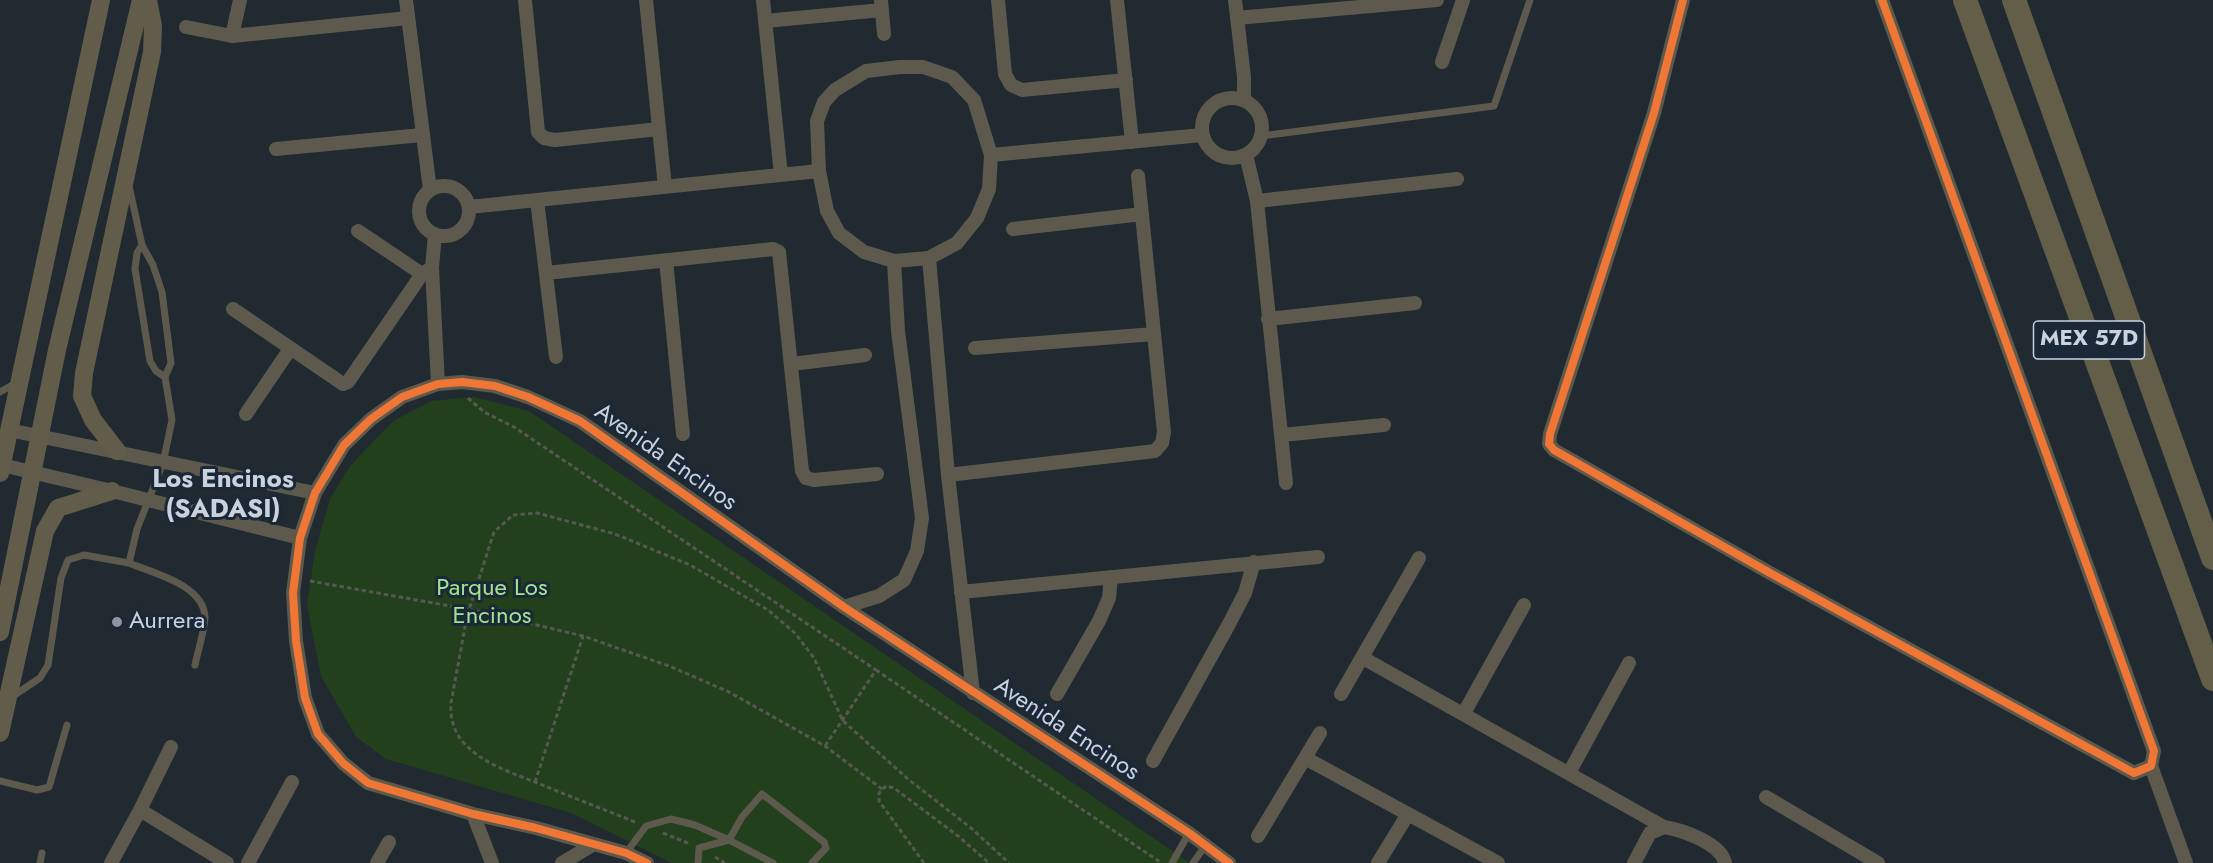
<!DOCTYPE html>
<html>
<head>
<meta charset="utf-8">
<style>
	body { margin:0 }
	canvas { display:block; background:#212931 }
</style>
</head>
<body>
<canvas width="2213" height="863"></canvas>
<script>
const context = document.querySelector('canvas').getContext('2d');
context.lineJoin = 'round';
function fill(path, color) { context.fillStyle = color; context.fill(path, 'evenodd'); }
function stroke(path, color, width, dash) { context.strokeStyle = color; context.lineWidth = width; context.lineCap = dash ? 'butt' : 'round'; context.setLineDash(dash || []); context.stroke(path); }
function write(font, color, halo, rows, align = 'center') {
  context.font = font + ' Jost,sans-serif'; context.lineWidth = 6; context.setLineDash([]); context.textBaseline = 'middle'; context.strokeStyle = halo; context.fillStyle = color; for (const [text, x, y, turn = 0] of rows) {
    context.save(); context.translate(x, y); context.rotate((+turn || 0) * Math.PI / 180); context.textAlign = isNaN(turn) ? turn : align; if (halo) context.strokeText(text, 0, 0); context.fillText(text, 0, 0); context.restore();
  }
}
const green = new Path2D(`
	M474,397L529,411L1190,863H672L571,813L386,759L356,737L321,676L307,605L315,551L330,499L350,466L393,421L432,401Z`);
const path = new Path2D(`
	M468,398L484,412L514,427L876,670L825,746
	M310,581L456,607
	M477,611L583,636L669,666L729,692L825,746L882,789
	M876,670L1160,862
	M535,782L583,636
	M635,822C603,809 571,797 540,784C513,773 482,764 463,742C453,730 450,717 451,703L467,616L494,532L513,515L537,513L615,534L690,565L768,610L795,633L814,658L843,721L908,779L971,828L1009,863
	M663,833L690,844
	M715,857L725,863
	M924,863L879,801V793L886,786L894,788L958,836L989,863`);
const service = new Path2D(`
	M1261,136L1494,106L1530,0
	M129,186L142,245L153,265L162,292L171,363L165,377
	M0,392L16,383
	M129,563C153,573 205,585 205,618C204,633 198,650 195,665
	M10,698L40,678L48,665L61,578L68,560L84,555L129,563L137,529L163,463L172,420L165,377L156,371L150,361L135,269L137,253L142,245
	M0,781L37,790L49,787L67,725
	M626,853L646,826L671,819L695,825L729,840L699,848L698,863
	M40,863L42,853
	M773,863L729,840L742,817L762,794L824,842L826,848L812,863
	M1172,863L1189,833
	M1193,863L1205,846`);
const minor = new Path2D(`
	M240,0L232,36L408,18
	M406,0L430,190
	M525,0L538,132L544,138L555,140L659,129
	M646,0L665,187
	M763,0L781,175
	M881,0L884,34
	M998,0L1005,74L1011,85L1022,90L1126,80
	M1117,0L1132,142
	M1235,0L1244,77V100
	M1683,0L1654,113L1550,434L1549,444L1554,450L1770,573L2134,773L2151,766L2154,751L1882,0
	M1237,18L1437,0
	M765,21L882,10
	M186,27L232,36
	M1442,62L1463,0
	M900,67H923L952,77L974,100L991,155L989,189L977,218L957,243L929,258L894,261L864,252L839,233L827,211L819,171L817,121L824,102L835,90L866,71Z
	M1202 128a30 30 0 1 1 60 0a30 30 0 1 1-60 0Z
	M276,149L422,135
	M991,155L1202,135
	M1246,155L1257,201L1286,483
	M419 211a25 25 0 1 1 50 0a25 25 0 1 1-50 0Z
	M537,200L556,357
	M1257,201L1457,179
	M469,207L819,171
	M1013,229L1142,214
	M358,231L422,274
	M435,234L432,268L438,384
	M929,258L948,475L973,693
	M666,260L683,434
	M546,273L773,249L779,252L802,471L806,478L814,480L877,474
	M233,309L343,384L348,382L422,274L432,268
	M1268,319L1415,303
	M975,348L1154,334
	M792,364L865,355
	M246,414L290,349
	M9,430L315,493
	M1281,435L1384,425
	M2,465L112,491L300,538
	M948,475L1155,451L1162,443L1164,432L1138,176
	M961,592L1318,557
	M844,607L879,596L904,580L917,551L922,518L898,331L894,261
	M1363,658L1664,827C1682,830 1721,843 1725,863
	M1057,694L1099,621L1109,598L1111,577
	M1341,694L1419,558
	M1464,713L1524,605
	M1305,758L1498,863
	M1153,761L1229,624L1245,593L1254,562
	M2151,766L2186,863
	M1569,773L1629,663
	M1766,797L1878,863
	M140,810L171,747
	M473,814L492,863
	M1258,836L1320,733
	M111,863L140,810L227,863
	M248,863L292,782
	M377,863L389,842
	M562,863L594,844
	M647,863L626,853L536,828L473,814L368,783L343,763L318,734L305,698L296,641L293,593L300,538L315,493L344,445L371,419L402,397L438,384L462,382L495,386L528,397L580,421L844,607L1189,833L1229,863
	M1378,863L1408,814
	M1634,863L1650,833L1664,827`);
const secondary = new Path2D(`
	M117,451L93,420L82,396L84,373L152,52L153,26L148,0
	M0,473L101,0
	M0,632L57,350L141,0
	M0,733L45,531L58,508L112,491`);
const motorway = new Path2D(`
	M1965,0L2213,679
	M2014,0L2213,558`);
const pathBridge = new Path2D(`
	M456,607L477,611`);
const cycleway = new Path2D(`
	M1683,0L1654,113L1550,434L1549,444L1554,450L1770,573L2134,773L2151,766L2154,751L1882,0
	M647,863L626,853L536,828L473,814L368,783L343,763L318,734L305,698L296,641L293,593L300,538L315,493L344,445L371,419L402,397L438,384L462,382L495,386L528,397L580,421L844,607L1189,833L1229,863`);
const markers = [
	[117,622,6,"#8e97a1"]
];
const shields = [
	[2089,340,111]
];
const shieldNames = [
	["MEX 57D",2089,340]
];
const streetNames = [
	["Avenida Encinos",665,458,35],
	["Avenida Encinos",1066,730,33]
];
const parkNames = [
	["Parque Los",492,589],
	["Encinos",492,617]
];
const poiNames = [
	["Aurrera",129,622]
];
const neighbourhoodNames = [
	["Los Encinos",223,481],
	["(SADASI)",223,511]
];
fill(green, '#22401c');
stroke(path, '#585852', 3, [4.5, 3]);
stroke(service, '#5d5a4d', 7);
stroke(minor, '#5d5a4d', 14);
stroke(secondary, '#625c4a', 18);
stroke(motorway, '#635e48', 24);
stroke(pathBridge, '#585852', 3, [4.5, 3]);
stroke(cycleway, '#f07635', 8);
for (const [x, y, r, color] of markers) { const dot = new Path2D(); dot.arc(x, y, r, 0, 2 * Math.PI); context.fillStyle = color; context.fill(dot); stroke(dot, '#1a2838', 2); }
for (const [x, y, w] of shields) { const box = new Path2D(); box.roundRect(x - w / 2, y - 19, w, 38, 4.5); context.fillStyle = '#1a2838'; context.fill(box); stroke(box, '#c9d2dd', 1.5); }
write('bold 22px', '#c9d2dd', null, shieldNames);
write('24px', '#c9d2dd', '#1a2838', streetNames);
write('24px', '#a1e491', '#1a2838', parkNames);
write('24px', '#c9d2dd', '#1a2838', poiNames, 'left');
write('bold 26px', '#c9d2dd', '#1a2838', neighbourhoodNames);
</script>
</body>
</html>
